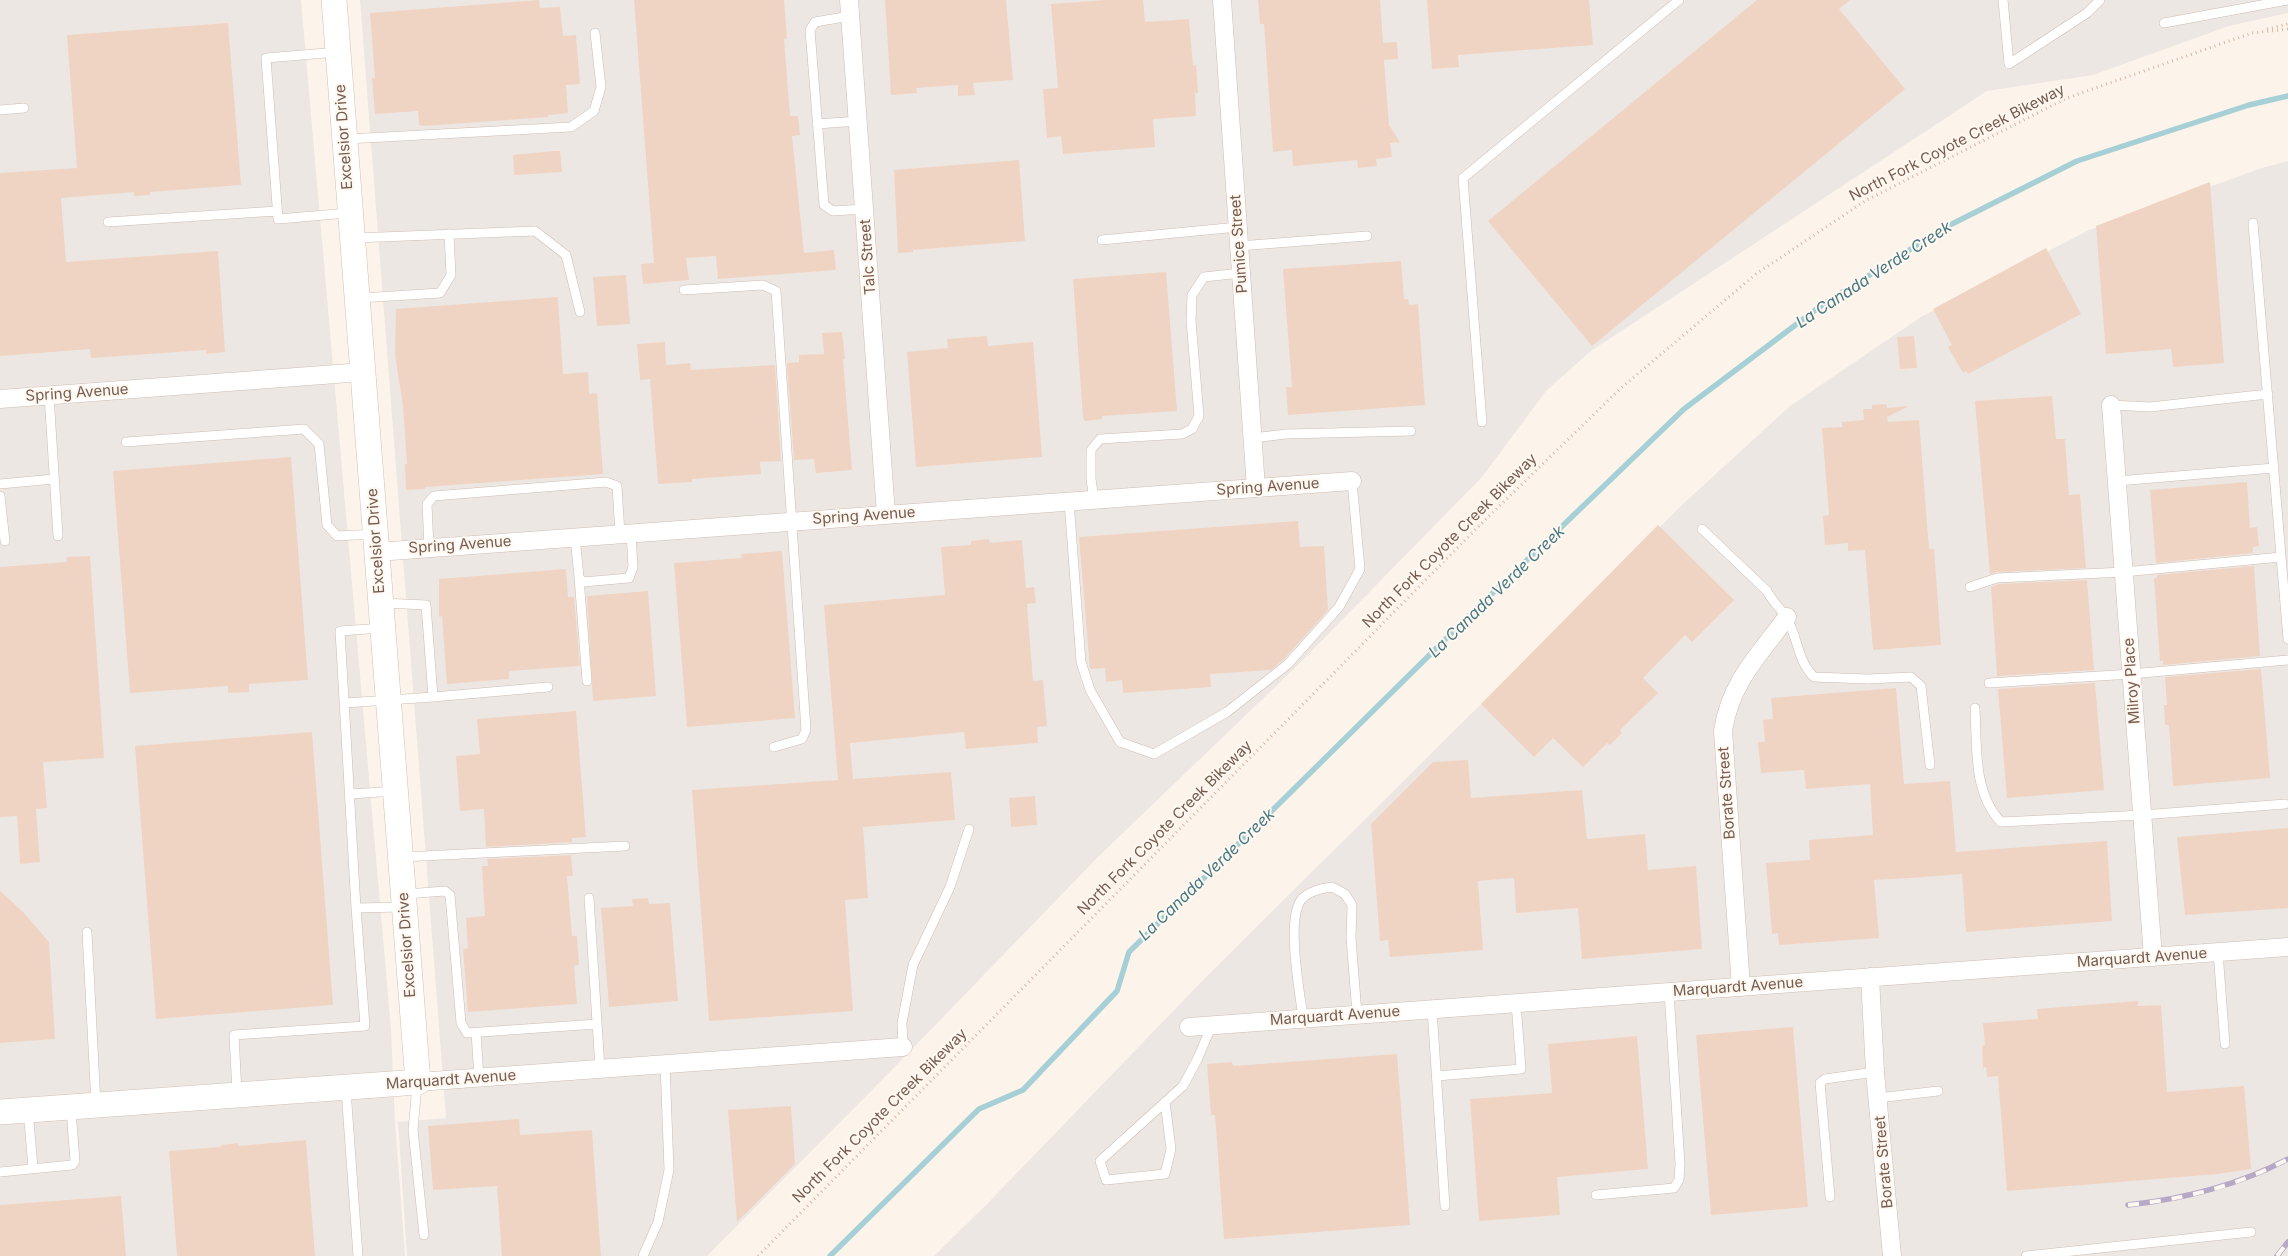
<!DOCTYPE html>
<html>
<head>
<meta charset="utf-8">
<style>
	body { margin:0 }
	canvas { display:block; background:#fcf4ea }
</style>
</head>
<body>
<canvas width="2288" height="1256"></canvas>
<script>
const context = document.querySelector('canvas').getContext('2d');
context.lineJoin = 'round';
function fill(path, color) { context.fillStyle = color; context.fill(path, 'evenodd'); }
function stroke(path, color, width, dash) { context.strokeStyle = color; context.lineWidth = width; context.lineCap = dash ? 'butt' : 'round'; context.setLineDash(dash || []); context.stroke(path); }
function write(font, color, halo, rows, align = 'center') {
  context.font = font + ' Inter,sans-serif'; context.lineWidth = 4; context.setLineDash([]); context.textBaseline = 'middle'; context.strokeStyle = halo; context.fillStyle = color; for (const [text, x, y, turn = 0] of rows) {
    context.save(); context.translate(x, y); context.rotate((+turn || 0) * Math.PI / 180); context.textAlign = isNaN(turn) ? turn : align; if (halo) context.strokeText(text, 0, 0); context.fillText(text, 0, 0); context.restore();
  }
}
const industrial = new Path2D(`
	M0,0H301L391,1029L395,1121L405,1256H0Z
	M360,0H2288V13L2229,26L2093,75L1987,91L1591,351L1546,391L1482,477L1299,664L1099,856L885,1077L707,1256H407L398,1122L446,1118Z
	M2288,161V1256H934L987,1204L1205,978L1468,717L1683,504L1790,406L1921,317L2089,230L2262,168Z`);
const stream = new Path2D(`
	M830,1256L979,1109L1023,1090L1117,991L1129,952L1474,611L1684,409L1822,305L1944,228L2077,161L2249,105L2288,96`);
const building = new Path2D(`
	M539,0L540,8L560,7L563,36L576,35L580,84L566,85L568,113L548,115V117L424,126L419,125L418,111L375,114L372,78H375L370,13Z
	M634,0H784L787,38L784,39L790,116H798L800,135L792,136L804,253L834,250L836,270L718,279L716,256L686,258L689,280L643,284L641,264L654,263Z
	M885,0H1006L1013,80L973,83L975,95L958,96V85L916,88L917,93L891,95Z
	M1106,0H1143L1145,22L1189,19L1193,66L1196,65L1198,93H1195L1196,116L1153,119L1155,147L1063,154L1061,136L1047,138L1043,89L1058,88L1051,4Z
	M1258,0H1380L1383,43L1397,42L1398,59L1384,60L1389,125L1400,142L1390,143L1392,157L1376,159L1377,166L1358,168L1357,160L1293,166L1292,150L1273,152L1264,24H1260Z
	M1427,0H1589L1593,45L1458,55L1459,67L1432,69Z
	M1757,0H1850L1839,9L1905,89L1592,346L1488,221Z
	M228,23L241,185L150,192V195L134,196V192L61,198L66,262L218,251L225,352L206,354V350L91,358L90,349L0,356V173L77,168L67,35Z
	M553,151H560L562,172L514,175L513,155Z
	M1019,160L1025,241L913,250V252L898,253L894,170Z
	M2210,182L2224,363L2173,367L2171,349L2106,354L2096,226Z
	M2046,248L2081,314L1968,374L1966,371L1963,373L1948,347L1952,345L1933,309Z
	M1401,261L1404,299H1408L1409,305L1418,304L1425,405L1288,415L1286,387H1292L1283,269Z
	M1166,272L1177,411L1102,416V419L1085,421L1083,417L1073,279Z
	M626,275L630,324L597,326L593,277Z
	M558,297L563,374L588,372L589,394L597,393L603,474L425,487V489L406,490L405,464H407L403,406L395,355L396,309Z
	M842,332L845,359H843L852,470L816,473L814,459L794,460L787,363L799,362V355L824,354L822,333Z
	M987,336L988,346L1033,342L1042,457L916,467L907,352L948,348L947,339Z
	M1914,336L1917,368L1900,369L1897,337Z
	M665,342L666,365L690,363L691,370L775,365L781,461L760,462L761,474L692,479V482L658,484L650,379L640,380L637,344Z
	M2052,396L2056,439H2065L2069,495L2080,494L2086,568L1997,572L1990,574L1975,401Z
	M1886,404L1887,408L1909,406L1887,417L1888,422L1919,420L1929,549H1934L1941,645L1873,650L1865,550L1848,551V543L1825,545L1823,516L1829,515L1822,428L1842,427V422L1864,420L1863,409H1872V405Z
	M291,457L308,680L249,684V692L228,693V686L130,693L113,471Z
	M2247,482L2250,528L2257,527L2259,546L2253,547V553L2156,563L2150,490Z
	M1298,521L1300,547L1324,546L1328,610L1284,659L1271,670L1210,674L1211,687L1123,693L1122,680L1106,682L1105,668L1090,669L1079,537Z
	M1658,525L1734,600L1692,642L1685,635L1643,678L1658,693L1620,730L1622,733L1610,745L1607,743L1583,767L1553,738L1534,757L1481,704Z
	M989,539L990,543L1022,540L1026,588L1034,587L1036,603L1027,604L1033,681L1043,680L1047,726L1037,727L1038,743L966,749L964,732L850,743L853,779L951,772L955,820L863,827L868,898L845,900L853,1011L709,1021L692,790L838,780L824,605L945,595L941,547L971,545V541Z
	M782,551L795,718L687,727L674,563L742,558L741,554Z
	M90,556L104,758L43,762L47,808L36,809L40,862L20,864L17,816L0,817V567L67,562L66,557Z
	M2254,566L2260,656L2163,665V661H2160L2154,578H2157V575Z
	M566,569L568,597H574L580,666L509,671V679L447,684L442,616L439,617V579Z
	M2087,580L2094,670L1997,676L1991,587L1998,584Z
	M648,591L656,696L593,701L587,596Z
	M2261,669L2270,778L2173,786L2169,725H2165L2164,705H2167L2165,677Z
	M2095,683L2104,790L2007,798L1998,689Z
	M1896,688L1904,784L1950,781L1956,852L2107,841L2112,921L1966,932L1962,874L1911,878L1874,880L1879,938L1779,945L1778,933L1772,934L1766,863L1810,860L1809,840L1873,835L1870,784L1806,789L1804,770L1761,773L1758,742H1765L1763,720L1773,719L1771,698Z
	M576,711L586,837L572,838V842L486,847L484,809L460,811L456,756L480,754L477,719Z
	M312,732L333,1005L156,1019L135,746Z
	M1468,760L1471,798L1582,790L1587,839L1645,834L1648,870L1696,866L1702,949L1582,959L1578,908L1516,913L1514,878L1478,881L1483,950L1390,957L1388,940L1380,941L1371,824L1433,762Z
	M1035,796L1037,825L1011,827L1009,798Z
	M2288,828V908L2185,915L2177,837Z
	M571,855L573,876H567L572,936H577L579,965L574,966L577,1004L468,1012L463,949L468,948L466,918L485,916L482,866H488L487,859L573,855Z
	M0,891L23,912L49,942L55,1039L0,1043Z
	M648,898L649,904L670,903L678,1001L609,1007L601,908L633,906L632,899Z
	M2138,1001V1006L2161,1005L2167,1092L2244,1086L2251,1169L2218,1174L2007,1191L1998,1076L1987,1077L1986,1067L1983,1068L1982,1046L1985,1045L1983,1023L2038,1019L2037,1009Z
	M1793,1027L1808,1207L1711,1215L1696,1035Z
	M1637,1036L1648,1169L1557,1177L1560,1215L1479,1221L1470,1099L1552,1093L1548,1044Z
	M1397,1054L1410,1225L1224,1239L1215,1115H1211L1207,1064L1232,1062L1233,1066Z
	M791,1106L795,1164L737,1222L728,1110Z
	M519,1119L520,1135L592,1130L601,1256H502L497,1186L433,1190L428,1126Z
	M306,1140L315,1256H177L169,1151L221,1147V1145L238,1143V1146Z
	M121,1196L126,1256H0V1205Z`);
const path = new Path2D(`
	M2267,29L2288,24
	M758,1256L1481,524L1621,388L1756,274L1865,201L2067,98L2252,33L2288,29`);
const lane = new Path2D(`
	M2003,0L2009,64L2087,13L2100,0
	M850,16L815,22L810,30L824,205L833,211L864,209
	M2164,23L2288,0
	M338,52L266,58L278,219L348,213
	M0,110L24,108
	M817,124L858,121
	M347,139L571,127L594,111L601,87L595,33
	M108,222L277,211
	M2253,223L2288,639
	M355,238L535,231L566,255L580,312
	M1102,240L1238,227
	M1239,246L1367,236
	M684,290L763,285L776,291L806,730L802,739L774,747
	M360,298L440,293L451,275L449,234
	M49,395L58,536
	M2111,405L2150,407L2268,394
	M1482,422L1463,178L1679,0
	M1253,438L1286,434L1411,431
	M126,442L304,429L319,444L327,525L337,536L375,534
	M2117,481L2274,468
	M0,484L54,479
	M0,496L5,541
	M1094,500L1091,479V450L1100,439L1182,434L1192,429L1199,416L1191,321L1192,295L1204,277L1241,273
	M1069,501L1081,662L1090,690L1120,742L1154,754L1227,712L1288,664L1339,607L1360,569L1352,481
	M1702,529L1767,591C1772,601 1780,608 1786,617C1798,636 1797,661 1814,677L1868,679L1911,677L1921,686L1930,765
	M575,537L579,577L583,582L629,578L633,567L631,533
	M429,548L427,504L434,496L606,482L617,486L620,534
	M579,577L587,681
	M1970,587L1997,578L2124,572L2281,557
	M1989,683L2131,674L2288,660
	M433,697L548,687
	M345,703L433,697L426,605L383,603
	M1975,708C1977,747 1973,793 2001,822L2142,815L2285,804
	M351,794L395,791
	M403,857L625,846
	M406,894L445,891L450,895L461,1023L467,1033L597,1024
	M589,898L600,1069
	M356,908L404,907
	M87,932L96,1105
	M2218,952L2225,1044
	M1432,1009L1445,1206
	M1303,1018C1300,993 1286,921 1301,900C1307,892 1322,888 1332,887L1345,894L1352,905L1351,938L1357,1014
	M476,1033L479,1078
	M903,1047L902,1023L913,965L950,887L969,829
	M1437,1076L1521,1069L1516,1003
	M417,1085L413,1130L424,1235
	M346,1090L358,1256
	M237,1093L234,1035L365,1026L356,908L340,631L382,628
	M1878,1098L1938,1091
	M1165,1102L1171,1149L1165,1174L1106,1180L1100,1161L1183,1086L1197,1060L1212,1025
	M28,1110L33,1168
	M0,1172L72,1165L75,1161L71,1110
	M1596,1195L1674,1188L1679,1180L1680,1164L1669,992
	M1830,1197L1820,1083L1825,1079L1875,1072
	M643,1256L658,1222L669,1170L665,1064
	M2026,1256L2251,1232`);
const street = new Path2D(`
	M849,0L886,515
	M1222,0L1256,488
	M0,399L363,372
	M2111,405L2153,957
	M377,552L1352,481
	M1870,977L1875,1072L1892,1256
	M1741,987L1723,731C1730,683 1759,655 1787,617
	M1189,1027L2288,947
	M418,1082L903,1047`);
const secondary = new Path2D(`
	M0,1112L418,1082L334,0`);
const rail = new Path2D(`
	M2128,1205C2185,1199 2237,1186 2288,1159
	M2277,1256L2288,1242`);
const streetNames = [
	["Excelsior Drive",344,137,-94],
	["North Fork Coyote Creek Bikeway",1957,143,-27],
	["Pumice Street",1239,244,-94],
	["Talc Street",868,257,-94],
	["Spring Avenue",77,393,-4],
	["Spring Avenue",1268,487,-4],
	["Spring Avenue",864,516,-4],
	["Excelsior Drive",376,541,-94],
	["North Fork Coyote Creek Bikeway",1450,541,-45],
	["Spring Avenue",460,545,-4],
	["Milroy Place",2132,681,-94],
	["Borate Street",1727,793,-94],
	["North Fork Coyote Creek Bikeway",1165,828,-45],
	["Excelsior Drive",407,945,-94],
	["Marquardt Avenue",2142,958,-4],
	["Marquardt Avenue",1738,987,-4],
	["Marquardt Avenue",1335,1016,-4],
	["Marquardt Avenue",451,1080,-4],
	["North Fork Coyote Creek Bikeway",880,1116,-45],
	["Borate Street",1884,1162,-95]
];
const waterNames = [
	["La Canada Verde Creek",1874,275,-33],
	["La Canada Verde Creek",1497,592,-44],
	["La Canada Verde Creek",1207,875,-44]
];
fill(industrial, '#ede7e3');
stroke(stream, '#a6d0d6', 5.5);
fill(building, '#f0d4c3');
stroke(lane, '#cebcb0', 10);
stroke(street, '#cebcb0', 19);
stroke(secondary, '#d3beb0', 26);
stroke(path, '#d5b7a6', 3, [1, 4]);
stroke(lane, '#fff', 9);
stroke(street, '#fff', 18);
stroke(secondary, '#fff', 25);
stroke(rail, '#b7a8c6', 5.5);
stroke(rail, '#fef8f1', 4, [11]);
write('15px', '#765b4e', '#fef8f1', streetNames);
write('italic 16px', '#467880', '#fef8f1', waterNames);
</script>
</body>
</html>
